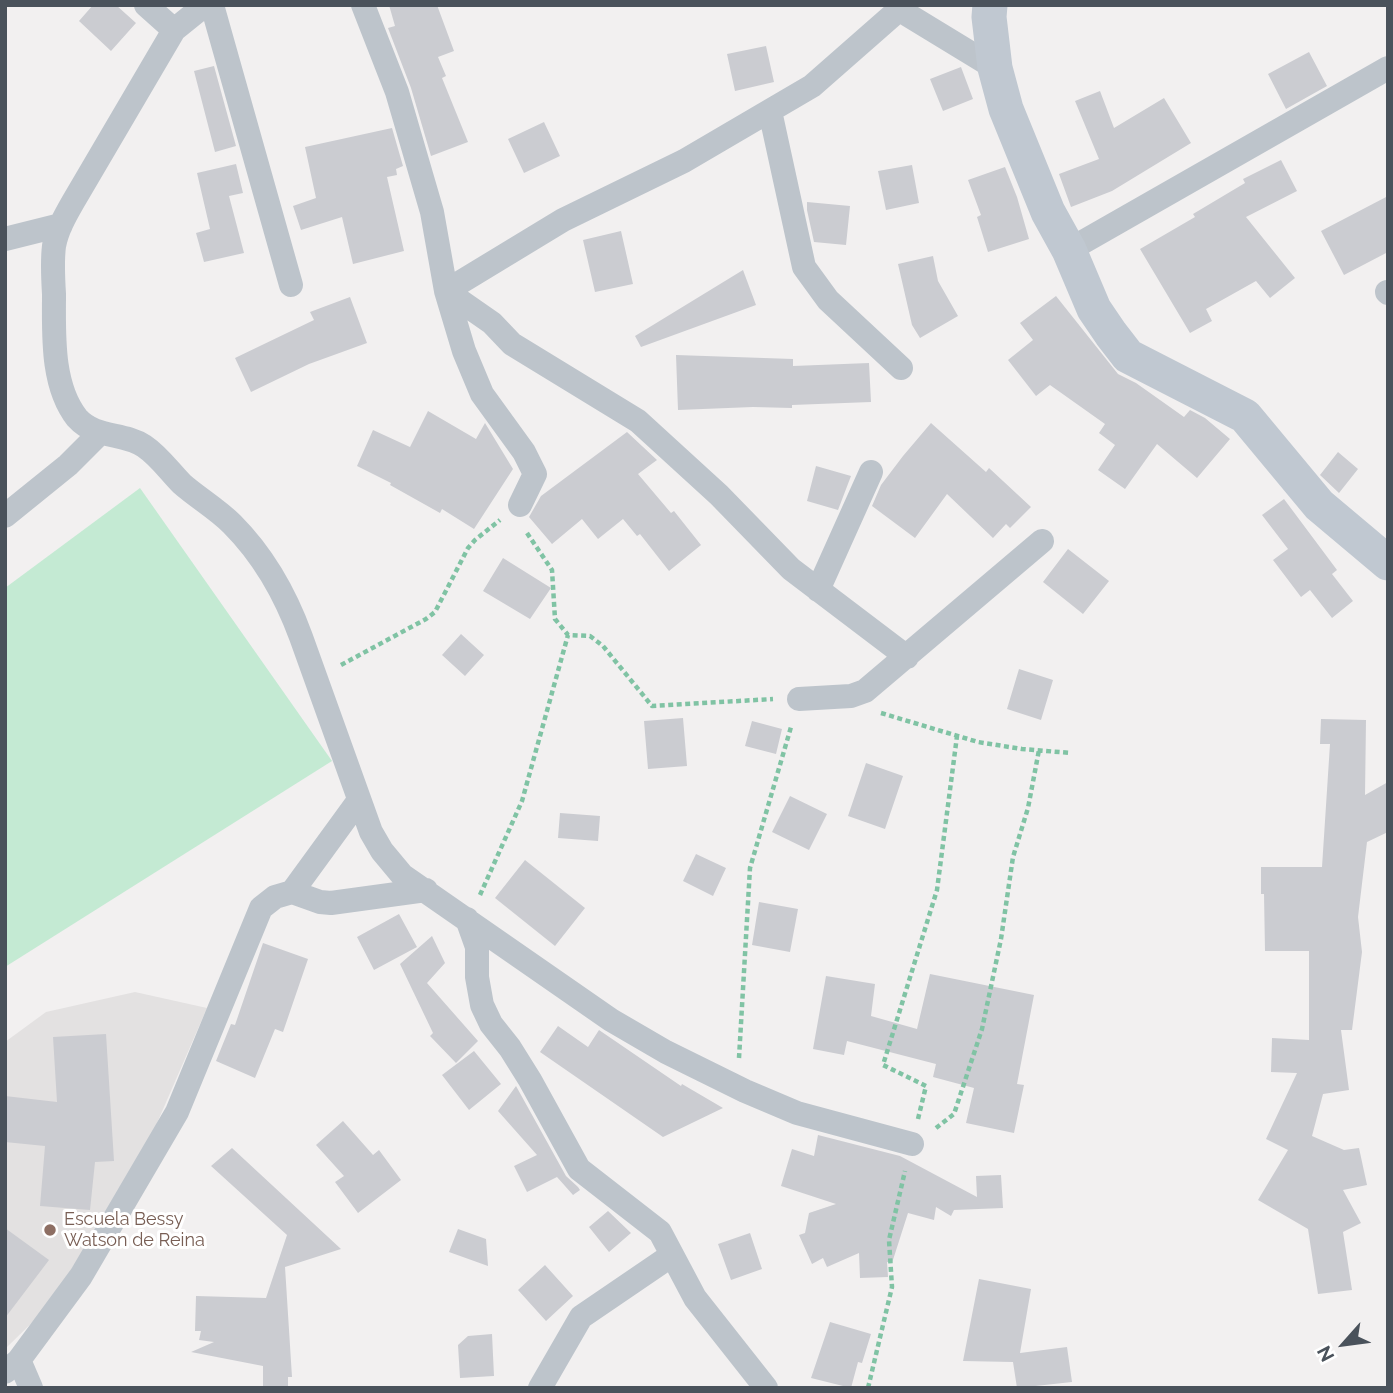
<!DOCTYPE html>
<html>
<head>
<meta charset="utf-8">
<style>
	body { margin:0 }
	#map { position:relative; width:1393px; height:1393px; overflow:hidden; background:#f2f0f0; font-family:Raleway,sans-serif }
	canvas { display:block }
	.frame { position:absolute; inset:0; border:7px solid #4a525b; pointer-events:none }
	.north { position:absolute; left:1309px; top:1309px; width:70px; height:70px; -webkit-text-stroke:5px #fff; paint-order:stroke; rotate:242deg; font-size:19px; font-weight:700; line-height:28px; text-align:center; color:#4a525b }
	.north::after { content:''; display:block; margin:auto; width:24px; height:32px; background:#4a525b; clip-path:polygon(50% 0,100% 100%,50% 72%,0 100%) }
</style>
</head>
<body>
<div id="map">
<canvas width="1393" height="1393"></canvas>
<div class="frame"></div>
<div class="north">N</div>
</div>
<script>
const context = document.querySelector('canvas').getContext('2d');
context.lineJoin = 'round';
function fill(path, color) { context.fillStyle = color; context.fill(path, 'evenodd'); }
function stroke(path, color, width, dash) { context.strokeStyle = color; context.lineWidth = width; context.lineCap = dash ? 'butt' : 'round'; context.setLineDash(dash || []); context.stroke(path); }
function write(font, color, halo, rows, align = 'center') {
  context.font = font + ' Raleway,sans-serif'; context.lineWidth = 6; context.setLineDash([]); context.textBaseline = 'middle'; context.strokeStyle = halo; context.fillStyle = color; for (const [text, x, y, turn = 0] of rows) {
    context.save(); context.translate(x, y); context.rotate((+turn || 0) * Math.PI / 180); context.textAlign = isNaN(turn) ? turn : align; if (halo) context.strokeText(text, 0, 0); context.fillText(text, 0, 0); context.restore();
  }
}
const education = new Path2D(`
	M135,992L207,1008L144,1153L48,1307L5,1349V1042L46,1012Z`);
const green = new Path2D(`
	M140,488L332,761L5,967V588Z`);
const building = new Path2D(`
	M93,5H116L136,23L111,51L79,21Z
	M389,5H437L454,51L438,57L446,76L442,78L468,142L431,156L411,88L388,28L395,26Z
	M766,46L774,82L735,91L727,54Z
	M1309,52L1327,86L1286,109L1268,74Z
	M214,66L236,146L215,152L194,71Z
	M961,67L973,99L943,111L930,79Z
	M1100,91L1114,128L1164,98L1191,143L1112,191L1071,207L1059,174L1099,159L1075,101Z
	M544,122L560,156L524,173L508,139Z
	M392,128L403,166L396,169L397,175L387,177L404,251L353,264L342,217L301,230L293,206L316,198L305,147Z
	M1281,160L1297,191L1246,217L1295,278L1270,298L1256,281L1206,309L1212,321L1190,333L1140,249L1195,217L1193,214L1245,183L1243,179Z
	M236,164L243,193L229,196L244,253L204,262L196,233L210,229L197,173Z
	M912,165L919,203L886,210L878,171Z
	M1005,167L1017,197L1029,239L988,252L977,217L981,215L968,180Z
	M1388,196V252L1344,275L1321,231Z
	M807,202L850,206L846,245L814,242L807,210Z
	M621,231L633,284L595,292L583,240Z
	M933,256L938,281L958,316L920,338L912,325L898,264Z
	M743,270L756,305L641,347L635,336Z
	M1056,296L1118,374L1136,383L1184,417L1190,410L1205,418L1230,439L1197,478L1157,444L1125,489L1098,470L1115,445L1099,433L1105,424L1050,385L1036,396L1008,360L1033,340L1020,323Z
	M350,297L367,343L309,364L251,392L235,358L314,320L310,312Z
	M676,355L793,359V366L869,363L871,402L792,405V408L753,407L678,410Z
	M428,411L476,439L485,423L513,469L474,529L442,509L440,513L390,485L391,483L357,466L373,430L410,447Z
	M931,423L986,472L989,468L1031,507L1010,528L1006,524L993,538L947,494L915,538L872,506L881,485L903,456Z
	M627,432L657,460L638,474L671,513L674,511L701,545L669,571L640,534L637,536L623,519L598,539L582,519L552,544L529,517L541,496Z
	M1338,452L1358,469L1339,493L1320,475Z
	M816,466L851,476L838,510L807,501Z
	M1284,499L1337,570L1332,574L1353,601L1332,618L1310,590L1301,597L1273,560L1288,549L1262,515Z
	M1068,549L1109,581L1083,614L1043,582Z
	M503,558L551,588L530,619L483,591Z
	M461,634L484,655L465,676L442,655Z
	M1019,669L1053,680L1041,720L1007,709Z
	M683,718L687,766L648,769L644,721Z
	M1321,719L1366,720L1365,795L1388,782V832L1367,842L1358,917L1362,952L1352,1030H1341L1349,1090L1323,1094L1312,1136L1344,1150L1359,1148L1367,1185L1343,1190L1361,1223L1343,1232L1352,1290L1318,1294L1308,1229L1258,1200L1288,1150L1266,1139L1297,1073L1271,1072L1272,1038L1309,1040V951H1265L1264,894H1261V867H1322L1330,744H1320Z
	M752,721L782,729L776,754L745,746Z
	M866,763L903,776L885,829L848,816Z
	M790,796L827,814L809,850L772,832Z
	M560,813L600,816L598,841L558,838Z
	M696,854L726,868L713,896L683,881Z
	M525,860L585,908L555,946L495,898Z
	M759,902L798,909L790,952L752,945Z
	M399,914L417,947L374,970L357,937Z
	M432,936L445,963L427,983L478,1041L456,1063L430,1036L433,1033L400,964Z
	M263,943L308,959L283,1032L275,1029L255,1078L216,1061L231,1024L235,1025Z
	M930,974L1034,995L1017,1084L1024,1085L1014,1133L966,1123L974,1088L933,1077L936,1064L847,1041L844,1055L813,1049L826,976L875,984L871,1016L917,1029Z
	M558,1026L588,1047L599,1030L681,1086L682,1084L723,1108L663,1137L540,1052Z
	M106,1034L114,1161L95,1162L90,1210L40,1206L45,1146L5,1142V1096L57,1102L53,1037Z
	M474,1051L501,1084L469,1110L442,1075Z
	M516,1086L566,1176L578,1187L580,1190L573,1195L557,1177L527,1192L514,1166L537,1155L498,1111Z
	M343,1121L373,1155L379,1150L401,1180L358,1213L335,1182L344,1176L316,1145Z
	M818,1135L900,1156L977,1197L976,1176L1001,1175L1003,1208L954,1210L951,1216L936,1207L934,1220L908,1213L892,1263L887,1262L888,1277L860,1278L859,1253L827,1267L823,1258L812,1264L799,1235L805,1233L809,1213L836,1204L781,1186L792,1149L814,1156Z
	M232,1148L341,1249L285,1267L292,1377H288V1388H263V1366L191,1352L214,1342L199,1340L201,1331H195L196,1296L266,1298L287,1235L211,1166Z
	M608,1211L631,1233L609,1252L589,1227Z
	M5,1228L49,1260L5,1318Z
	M458,1229L486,1239L488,1266L449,1252Z
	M750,1233L762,1269L731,1280L718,1244Z
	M545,1265L573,1296L546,1321L518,1290Z
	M979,1279L1031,1289L1020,1353L1067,1347L1072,1382L1017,1388L1013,1362L963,1361Z
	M830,1322L871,1334L862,1363L858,1362L851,1388L811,1378Z
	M492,1334L494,1376L460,1378L458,1345L468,1336Z`);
const path = new Path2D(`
	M527,533L552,570L555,619L568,635L590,636L603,646L652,706L773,699
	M341,665L426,619L435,612L468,548L475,540L500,520
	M881,713L978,742L1022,749L1071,753
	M480,895L522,801L568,635
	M739,1058L750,868L791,727
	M918,1119L926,1086L883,1065L937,890L957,736
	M936,1128L954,1114L982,1029L1001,939L1013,857L1028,808L1039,750
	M868,1388L892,1287L889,1240L905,1171`);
const street = new Path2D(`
	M146,5L174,30
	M205,5L174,30L73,202C65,216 57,230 54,246C52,262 53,278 54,294C54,333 51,385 77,418C96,439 123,432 144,446C159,456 170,472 182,484C198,498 217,509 232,524C263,555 286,596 301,637L371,832L382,851L402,875L611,1020L666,1052L745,1091L797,1113L912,1144
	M212,5L291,285
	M363,5L397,92L432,212L446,291L464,351L482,394L524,452L535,474L520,505
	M901,5L908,15L995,68
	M902,7L812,86L684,161L563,220L446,291L492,323L512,344L638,421L719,495L791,569L907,657
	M770,111L804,267L828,300L901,368
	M5,239L61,225
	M1069,250L1388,68
	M1387,292L1388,293
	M5,516L68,465L99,434
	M818,590L871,472
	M799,699L851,696L865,691L1042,541
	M292,892L320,902L331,903L426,890
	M467,919L477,947V977L482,1005L491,1024L510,1048L530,1080L579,1169L660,1232L695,1298L766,1388
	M19,1360L31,1388
	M5,1372L19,1360L81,1276L177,1112L261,908L275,897L292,892L359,800
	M540,1388L581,1317L672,1255`);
const secondary = new Path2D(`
	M990,5L989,17L995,68L1006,109L1048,212L1069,250L1094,309L1111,334L1128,356L1245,416L1319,505L1388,563`);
const markers = [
	[50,1230,7,"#8d6e63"]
];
const educationNames = [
	["Escuela Bessy",64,1220],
	["Watson de Reina",64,1241]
];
fill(education, '#e3e1e1');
fill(green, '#c4ead3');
fill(building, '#cbccd1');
stroke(path, '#80c3a4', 4.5, [5, 3.5]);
stroke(street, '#bdc4cb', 24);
stroke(secondary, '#c0c8d1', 35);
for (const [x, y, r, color] of markers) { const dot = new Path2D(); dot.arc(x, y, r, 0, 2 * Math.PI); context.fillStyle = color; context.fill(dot); stroke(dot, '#fff', 2.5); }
write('18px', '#785e54', '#fff', educationNames, 'left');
</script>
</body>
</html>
